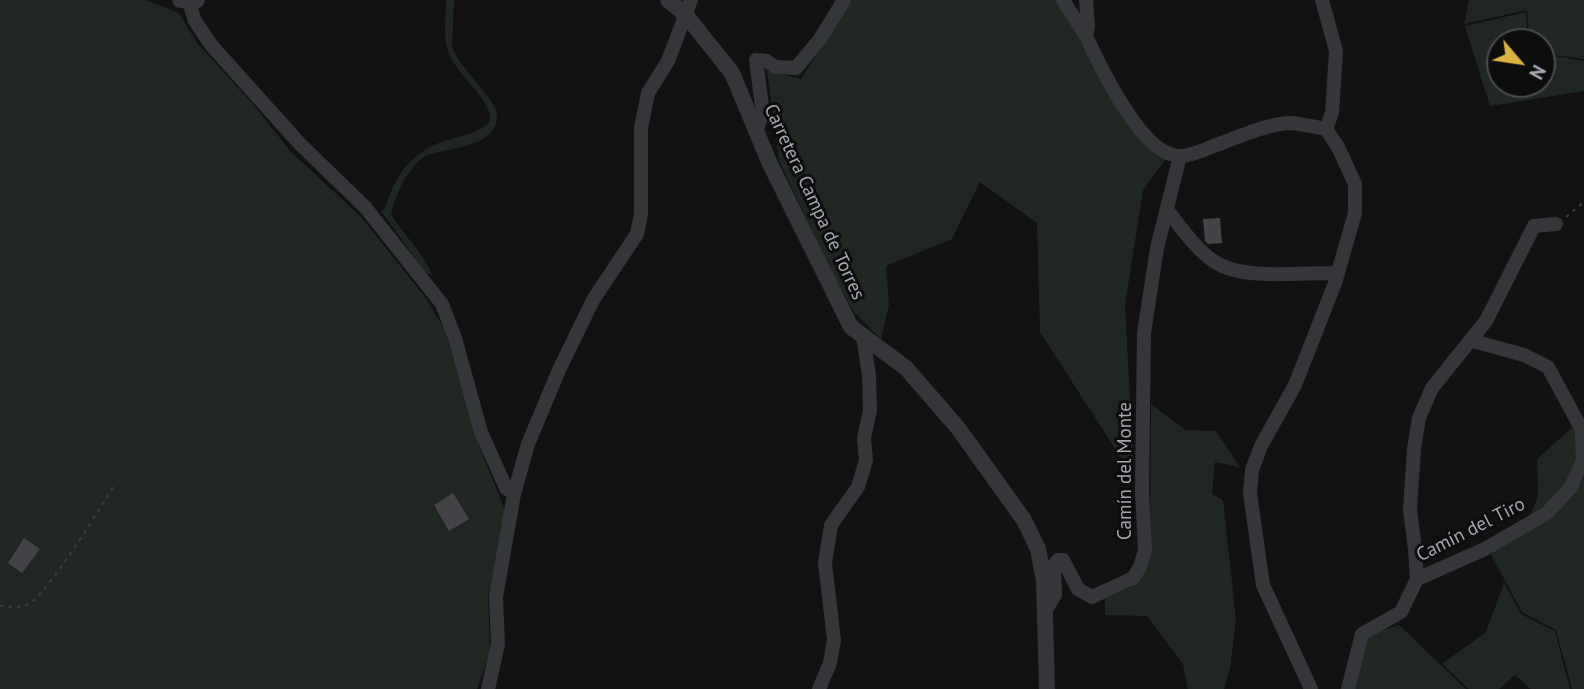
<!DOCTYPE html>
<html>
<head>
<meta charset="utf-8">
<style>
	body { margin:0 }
	#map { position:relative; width:1584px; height:689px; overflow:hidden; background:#121213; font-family:"PT Sans",sans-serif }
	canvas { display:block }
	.north { position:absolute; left:1486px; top:28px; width:70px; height:70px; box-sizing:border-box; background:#0d0d0e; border:2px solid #4a4b50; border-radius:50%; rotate:119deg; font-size:19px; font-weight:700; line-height:28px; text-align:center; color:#a5a8b2 }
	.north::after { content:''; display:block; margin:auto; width:24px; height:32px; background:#dab342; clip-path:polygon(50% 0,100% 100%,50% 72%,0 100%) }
</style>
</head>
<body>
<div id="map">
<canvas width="1584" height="689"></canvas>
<div class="north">N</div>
</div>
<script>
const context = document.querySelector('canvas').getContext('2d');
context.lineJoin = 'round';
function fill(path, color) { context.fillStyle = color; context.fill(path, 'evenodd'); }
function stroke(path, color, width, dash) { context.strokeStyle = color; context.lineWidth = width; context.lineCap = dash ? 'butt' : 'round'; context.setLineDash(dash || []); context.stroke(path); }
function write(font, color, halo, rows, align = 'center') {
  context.font = font + ' "PT Sans",sans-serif'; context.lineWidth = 6; context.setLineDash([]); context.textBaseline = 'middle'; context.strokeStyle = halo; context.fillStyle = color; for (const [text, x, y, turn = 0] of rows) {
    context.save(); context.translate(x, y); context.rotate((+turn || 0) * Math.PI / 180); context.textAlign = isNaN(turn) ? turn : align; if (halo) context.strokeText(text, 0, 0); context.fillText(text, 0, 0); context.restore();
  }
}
const green = new Path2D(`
	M0,0H146L179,13L197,43L252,103L291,152L360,216L425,297L445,330L480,448L508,518L488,597L490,652L477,689H0Z
	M446,0H454L452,46C459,70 498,98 497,117C495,149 446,147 426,156C409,164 394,198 391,215C405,236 423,253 433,276L422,270L415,258L381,211L385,208C397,171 413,150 451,139C466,135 478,133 490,122C494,100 455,75 448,51C443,36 446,15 446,0Z
	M851,0H1063L1118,98L1165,160L1143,190L1125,305L1134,478L1040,332L1037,223L980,182L952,239L886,266L889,305L881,339L854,312L836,280L779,161L767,71L801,79Z
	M1469,0H1584V59L1542,53V42H1530L1527,10L1464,24Z
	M1526,12L1528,42H1500V84H1542V54L1584,61V91L1490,106L1465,26Z
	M1151,404L1186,430L1216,431L1240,467L1215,462L1212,494L1223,500L1236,620L1230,668L1224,689H1188L1183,664L1147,616L1105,615V599L1131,587L1150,553Z
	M1584,417C1584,437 1584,466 1580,484C1573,497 1538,521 1525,529L1538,496L1537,459Z
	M1584,476V689H1572L1556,630L1522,612L1490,553C1516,537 1576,505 1584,476Z
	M1504,583L1521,614L1555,631L1570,689H1531L1515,675L1499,689H1469L1442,664L1486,632Z
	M1399,625L1466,689H1352L1366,635Z`);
const building = new Path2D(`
	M1220,218L1222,243L1208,244L1205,241L1203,219Z
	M453,493L469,519L449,531L434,505Z
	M24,538L40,549L22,573L8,563Z`);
const path = new Path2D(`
	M1566,217L1584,202
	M0,606C9,607 19,608 27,605C46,597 102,505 115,484`);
const minor = new Path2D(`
	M1063,0L1086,36
	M1086,0L1088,27L1086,36C1100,66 1142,156 1180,156C1191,156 1206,149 1216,145C1239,137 1263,125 1289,123C1300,123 1314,127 1326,129
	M189,2L195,21L212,46L300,144L365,207L442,304L455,338L481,432L506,488L514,494
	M756,130L763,114L756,60L767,61L775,67L796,68L820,39L844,0
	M1167,210C1181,227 1196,250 1215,262C1244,281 1303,272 1338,273
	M1417,579L1485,549L1547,513L1571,487L1583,461L1582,430L1548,367L1524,355L1473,341
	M1046,610L1055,595L1054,565L1058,560H1063L1078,589L1092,597L1133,578L1140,567L1145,550L1142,491L1144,333L1157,248L1180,156
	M488,689L498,644L496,597L514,494L528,444L559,370L593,300L637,234L641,214V128L648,93L668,61L691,0
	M819,689L830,663L834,640L825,563L831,525L858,487L866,460L864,438L870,410L869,375L863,336
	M1311,689L1263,585L1250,493L1252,470L1261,446L1295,385L1335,283L1355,213V184L1338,147L1326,129L1332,113L1336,51L1322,0
	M1348,689L1362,634L1401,612L1417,579L1415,549L1410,510L1414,449L1419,418L1432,388L1486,321L1534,226L1556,224`);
const tertiary = new Path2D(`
	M180,0H197
	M668,0L685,14L732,73L770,164L851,327L906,368L958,428L1024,520L1038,549L1044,581L1047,689`);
const streetNames = [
	["Carretera Campa de Torres",814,202,65],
	["Camín del Monte",1126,471,-90],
	["Camín del Tiro",1471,530,-27]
];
fill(green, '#202722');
fill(building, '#444448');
stroke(path, '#3b3c40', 2, [3.5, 5]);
stroke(minor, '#353639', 14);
stroke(tertiary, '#353639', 16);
write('19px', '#a5a8b2', '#0d0d0e', streetNames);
</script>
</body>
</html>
